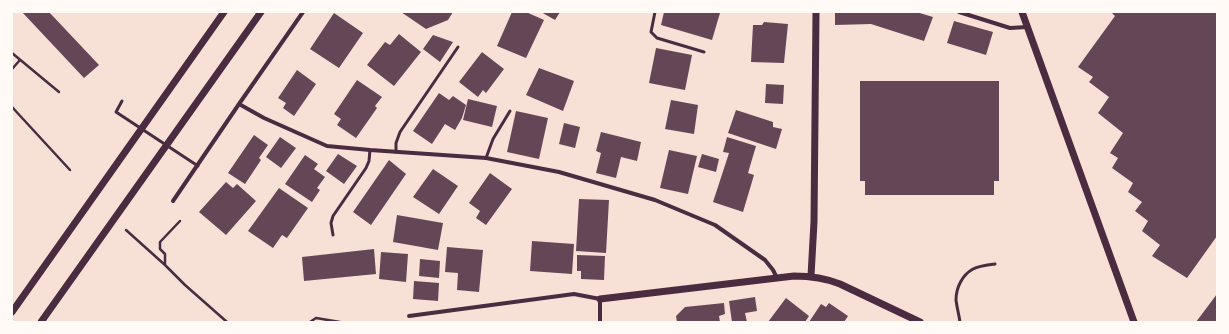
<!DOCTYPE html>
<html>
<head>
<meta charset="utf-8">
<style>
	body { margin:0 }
	#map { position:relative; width:1229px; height:334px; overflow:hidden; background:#f7e1d7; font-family:"IBM Plex Sans",sans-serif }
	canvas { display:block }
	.frame { position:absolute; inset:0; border:13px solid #fffaf5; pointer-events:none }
</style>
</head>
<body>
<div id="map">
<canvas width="1229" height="334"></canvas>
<div class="frame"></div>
</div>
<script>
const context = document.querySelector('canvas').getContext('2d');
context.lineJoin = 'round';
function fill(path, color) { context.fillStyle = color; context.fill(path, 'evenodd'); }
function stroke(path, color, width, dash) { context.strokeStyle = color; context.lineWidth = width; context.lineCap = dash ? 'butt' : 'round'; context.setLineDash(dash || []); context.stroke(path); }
const building = new Path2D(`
	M22,12H49L99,65L84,78Z
	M401,12H453L448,20L426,29Z
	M512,12H526L544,20L526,58L497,46Z
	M541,12H560L555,20Z
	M664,12H717L720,13L712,40L661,25Z
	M835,12H916L933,17L924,41L871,24L835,25Z
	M1112,12H1217V236L1187,278L1152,256L1160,245L1142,231L1148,221L1135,211L1142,202L1128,192L1133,183L1112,168L1118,158L1110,153L1123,133L1098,113L1109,97L1089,82L1093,77L1078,67L1115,16L1112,13Z
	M334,13L363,33L339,68L310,49Z
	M954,21L993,32L986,55L947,43Z
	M764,22L788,24L784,63L751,62L753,25H762Z
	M399,34L421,52L394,86L367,65L385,42L390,45Z
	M433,35L453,42L440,62L423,49Z
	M656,48L692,55L685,90L649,83Z
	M482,52L504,69L486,93L483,90L478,97L459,82Z
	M539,68L574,81L563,111L526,95Z
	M297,70L316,84L294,116L283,108L286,103L278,98Z
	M357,80L382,97L375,106L377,108L356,138L337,125L341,119L334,114Z
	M860,81H999V181H994V195H865V181H860Z
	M766,84L784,85L783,104L765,103Z
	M439,93L449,100L453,96L466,105L462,118L455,130L445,124L432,144L413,131Z
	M468,99L497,106L492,127L463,120Z
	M671,100L698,105L694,134L665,129Z
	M736,110L773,122V127L782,129L776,149L728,133Z
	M516,111L548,118L539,159L507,152Z
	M564,123L580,127L575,148L559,144Z
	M601,132L641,142L637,161L621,157L616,178L596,173L601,153L596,151Z
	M254,135L268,145L259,158L261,160L245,184L228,173Z
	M280,137L296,148L281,168L266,157Z
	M727,137L756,146L748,173L754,175L743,212L713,202L729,153L723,152Z
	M669,150L697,156L688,194L660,188Z
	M338,154L357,166L344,184L326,171Z
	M702,154L719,159L716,172L698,167Z
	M305,155L318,164L314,169L325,177L317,188L320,190L312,202L285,184Z
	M389,160L406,174L371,225L353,212Z
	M433,169L458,186L439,214L413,197Z
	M490,173L512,189L486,225L476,218L480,211L469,203Z
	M226,182L233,188L237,184L256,201L226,235L199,212Z
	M279,188L308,208L287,238L282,235L273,248L248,231Z
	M579,199L609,200L606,253L576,251Z
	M397,215L443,223L438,250L393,242Z
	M532,241L574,244L572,274L530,271Z
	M447,247L483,250L479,292L457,290L458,273L445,272Z
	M374,249L376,274L304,281L302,257Z
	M381,252L408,254L406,282L379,279Z
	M577,255L605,256L604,280L581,279V271H577Z
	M420,259L440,261L439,278L419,276Z
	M414,281L439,283L438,301L413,299Z
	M1217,294V322H1196Z
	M755,297L757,311L745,313L747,322H732L729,301Z
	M786,298L809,316L805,322H768Z
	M724,303L725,314L719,316L720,322H677L676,316L685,307Z
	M829,303L848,316L844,322H809L821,304L826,307Z`);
const path = new Path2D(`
	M12,53L59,92
	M12,69L20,60
	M12,107L70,170
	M126,230L165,265L185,285L227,322
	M165,264V254L160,249V242L180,221
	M310,322L316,318L340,322`);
const service = new Path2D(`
	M655,12L651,32L657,38L704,52
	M122,101L116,112L198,166
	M396,152V143L400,132L458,47
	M486,158L493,139L510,111
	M333,235L331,223L333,216L366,168L369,161L370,150
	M960,322C959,315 957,308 956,300C956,288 962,275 973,269C979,266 988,265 995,264`);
const minor = new Path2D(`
	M959,12L1010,28L1027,27
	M239,104L264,118L327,146L370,150L486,158L559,172L655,200L715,225L765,260L773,270L777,278
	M173,201L239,104L303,12
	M409,316L574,294L600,299V322`);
const tertiary = new Path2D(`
	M1022,12L1134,322
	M811,276L814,222L816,12
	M600,299L794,276C811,276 825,278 840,284L920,322
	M12,312L224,12
	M41,322L261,12`);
fill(building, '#644757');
stroke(path, '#4a2c40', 2.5);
stroke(service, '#4a2c40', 3);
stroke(minor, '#4a2c40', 4);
stroke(tertiary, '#4a2c40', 7);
</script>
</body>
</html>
